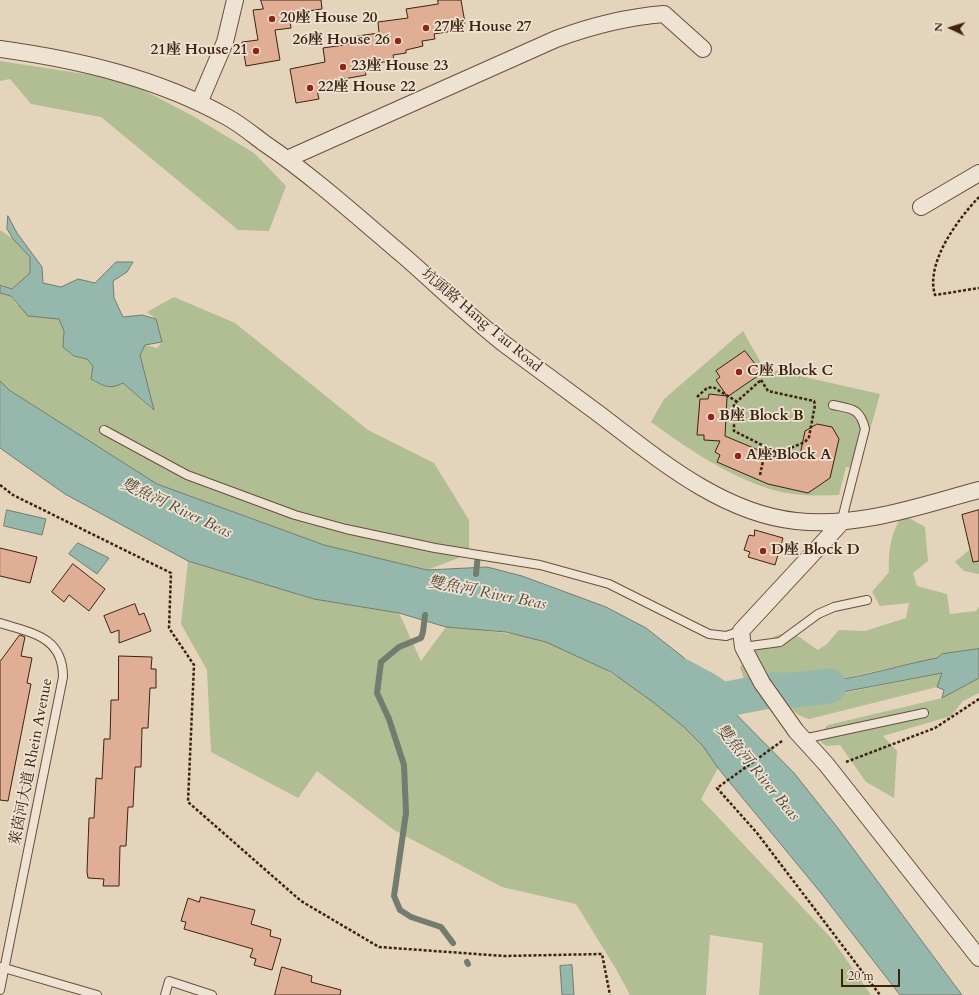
<!DOCTYPE html>
<html>
<head>
<meta charset="utf-8">
<style>
	body { margin:0 }
	#map { position:relative; width:979px; height:995px; overflow:hidden; background:#e5d4bc; font-family:Cardo,serif }
	canvas { display:block }
	.north { position:absolute; left:931px; top:8px; width:40px; height:40px; -webkit-text-stroke:3px #eee3d3; paint-order:stroke; rotate:274deg; font-size:11px; font-weight:700; line-height:16px; text-align:center; color:#3e2210 }
	.north::after { content:''; display:block; margin:auto; width:14px; height:18px; background:#3e2210; clip-path:polygon(50% 0,100% 100%,50% 72%,0 100%) }
	.scale { position:absolute; left:841px; top:969px; width:59px; height:18px; box-sizing:border-box; border:2px solid #3e2210; border-top:0; padding-left:5px; font-size:12px; line-height:14px; white-space:nowrap; color:#3e2210; -webkit-text-stroke:3px #eee3d3; paint-order:stroke }
</style>
</head>
<body>
<div id="map">
<canvas width="979" height="995"></canvas>
<div class="north">N</div>
<div class="scale">20 m</div>
</div>
<script>
const context = document.querySelector('canvas').getContext('2d');
context.lineJoin = 'round';
function fill(path, color) { context.fillStyle = color; context.fill(path, 'evenodd'); }
function stroke(path, color, width, dash) { context.strokeStyle = color; context.lineWidth = width; context.lineCap = dash ? 'butt' : 'round'; context.setLineDash(dash || []); context.stroke(path); }
function write(font, color, halo, rows, align = 'center') {
  context.font = font + ' Cardo,"Noto Serif SC",serif'; context.lineWidth = 3.5; context.setLineDash([]); context.textBaseline = 'middle'; context.strokeStyle = halo; context.fillStyle = color; for (const [text, x, y, turn = 0] of rows) {
    context.save(); context.translate(x, y); context.rotate((+turn || 0) * Math.PI / 180); context.textAlign = isNaN(turn) ? turn : align; if (halo) context.strokeText(text, 0, 0); context.fillText(text, 0, 0); context.restore();
  }
}
const green = new Path2D(`
	M0,61L124,80L193,116L254,153L286,186L269,231L238,230L101,117L31,104L10,79L0,81Z
	M0,230L13,239L30,257V273L27,281L12,289L0,284Z
	M0,293L11,296L17,305L60,314L64,331L63,346L74,356L87,359L94,366L91,379L123,383L153,410L140,355L145,345L157,348L162,342L156,319L147,312L174,297L235,323L368,430L434,463L469,520V554L427,570L324,545L157,484L9,390L0,381Z
	M743,331L764,368L880,394L859,469L846,467L839,495C816,496 792,496 770,489C726,475 687,448 651,422L664,399Z
	M902,514L925,527L928,561L913,573L917,586L947,594L950,614L976,611L979,607V649L942,654L937,658L830,681L796,684L779,682L762,683L744,679L740,667C751,655 775,627 794,634C802,638 810,645 818,650L827,644L839,630L865,631L906,618L909,603L880,606L872,592L889,572C888,548 891,536 902,514Z
	M969,550L979,555V574L964,571L955,562Z
	M188,561L314,599L399,613L421,661L446,627C480,630 513,632 546,642C596,659 667,705 703,745C708,752 713,761 718,768L701,799L832,939L871,995H759L763,943L710,935L706,995H630L616,969L576,904L502,887L394,830L317,771L298,798L211,752L207,670L181,624Z
	M943,673L937,687L809,719C797,716 792,711 786,700L806,696H829Z
	M979,678V693L963,701L951,716L883,736L897,751L894,798L866,782L840,745L826,746L820,741V733L828,725L942,698Z`);
const water = new Path2D(`
	M8,216L17,233L42,267L43,283L61,287L78,279L95,283L116,262H133L127,272L113,281L114,298L123,317L142,315L156,319L162,342L145,345L140,355L154,410L123,383C109,390 104,386 91,379L93,366L87,359L74,356L63,347L64,331L59,319L28,316L11,296L0,293V285L12,289L30,273V257L13,239L7,229Z
	M0,381L9,390L157,484L324,545L427,570L487,567L522,576L606,607L646,628L683,657L707,680L722,700L794,773L837,827L962,995H900L821,893L718,768L703,746L684,727L653,702L611,672L546,642L506,632L446,627L399,613L314,599L188,561L65,494L0,448Z
	M7,510L46,519L42,535L4,526Z
	M78,543L109,558L97,574L69,554Z
	M979,649V678L942,698L944,690L937,687L942,673L848,691L829,696H806L786,700L779,682C832,688 885,668 937,658L942,654Z
	M572,965L574,995H562L560,966Z`);
const stream = new Path2D(`
	M476,574L478,554
	M425,615L423,632L421,638L399,647L381,662L377,693L389,719L404,765L406,813L394,896L400,910L411,917L441,927L453,943
	M467,962L468,964`);
const river = new Path2D(`
	M681,676L707,690L722,700L774,690H796L829,686`);
const building = new Path2D(`
	M261,0H321L322,9L289,14L291,28L275,30L280,60L246,66L242,42L258,40L253,10L263,9Z
	M438,0H461L465,23L452,26L453,31L434,34L435,39L422,41L423,46L406,50V53L393,55L394,60L378,63L379,68L365,70L366,75L338,80L339,86L317,90L319,99L296,103L290,69L325,62L323,48L351,44L350,37L379,33L378,22L408,18L406,9L438,4Z
	M745,351L762,373L727,397L725,436L775,457L776,450L800,455L805,431L817,424L832,427L839,439L830,478L808,493L768,484L717,462L720,455L715,452L720,441L704,440V435H697L700,399H708L709,394L727,396L716,380L720,377L716,371Z
	M979,510V561L973,562L962,515Z
	M755,530L783,538L775,565L748,557L750,552L744,550L749,535L754,536Z
	M0,548L37,557L30,583L0,576Z
	M73,564L105,589L89,611L69,595L64,602L52,592Z
	M135,604L139,615L144,613L151,631L119,643V630L111,633L104,616Z
	M20,635L25,637L21,656L32,658L27,683L31,684L8,801L0,800V662Z
	M119,656L152,657L151,669H156V688H150L148,728H142L141,767H135L133,807H128L126,846H120L119,886H103L104,879L88,878L87,872L89,818H94L96,778L102,779L104,739H110L111,700H118Z
	M201,897L255,910L251,924L271,930L270,936L281,939L272,970L254,965L256,959L250,957L253,949L184,929L186,922L181,921L188,898L199,902Z
	M282,967L312,976L311,982L341,990L340,995H275Z`);
const path = new Path2D(`
	M979,197C958,219 925,263 935,295L979,288
	M761,380L768,391L814,401L815,405L809,437L805,442L781,452H776L734,431V404Z
	M697,397L707,388L713,387L736,401
	M760,475L766,447
	M0,485L13,495L171,573L169,628L194,665L188,802L301,901L379,947L504,956L602,954L610,995
	M782,741L717,788L757,833L880,995
	M846,762L935,728L979,699`);
const service = new Path2D(`
	M833,405C852,409 860,408 865,429L841,523
	M104,430L187,475L295,515L346,529L435,548L540,565L609,584L709,634L726,636L741,631
	M0,623C31,633 63,636 63,677L0,990
	M743,647L780,642L818,614L834,607L867,600
	M803,739L924,713
	M1,967L97,995
	M165,995L169,981L212,995`);
const minor = new Path2D(`
	M0,49C79,60 157,78 227,117C240,124 252,134 264,143C314,177 359,218 405,257C438,286 469,316 503,343C535,367 567,390 599,414C657,458 721,513 796,521C859,528 919,506 979,490
	M199,103L225,42L235,0
	M287,159L556,39C591,26 626,17 664,14L703,49
	M921,207L979,173
	M841,523L741,631L743,647L762,683L796,731L826,764L979,958`);
const markers = [
	[272,19,4,"#8f2418"],
	[426,28,4,"#8f2418"],
	[398,41,4,"#8f2418"],
	[256,51,4,"#8f2418"],
	[343,67,4,"#8f2418"],
	[310,88,4,"#8f2418"],
	[739,372,4,"#8f2418"],
	[711,417,4,"#8f2418"],
	[738,456,4,"#8f2418"],
	[763,551,4,"#8f2418"]
];
const poiNames = [
	["20座 House 20",280,19],
	["27座 House 27",434,28],
	["26座 House 26",390,41,"right"],
	["21座 House 21",248,51,"right"],
	["23座 House 23",351,67],
	["22座 House 22",318,88],
	["C座 Block C",747,372],
	["B座 Block B",719,417],
	["A座 Block A",746,456],
	["D座 Block D",771,551]
];
const streetNames = [
	["坑頭路 Hang Tau Road",481,321,40],
	["萊茵河大道 Rhein Avenue",32,762,-79]
];
const waterNames = [
	["雙魚河 River Beas",176,509,25],
	["雙魚河 River Beas",487,594,11],
	["雙魚河 River Beas",757,773,50]
];
fill(green, '#b1bd93');
fill(water, '#96b8ac');
stroke(water, '#737c6e', 1);
stroke(stream, '#737c6e', 6);
stroke(river, '#96b8ac', 35);
fill(building, '#e0ae95');
stroke(building, '#3e2210', 1);
stroke(service, '#684e3b', 10);
stroke(minor, '#684e3b', 18);
stroke(path, '#3e2210', 2.5, [3, 2]);
stroke(service, '#eee3d3', 8);
stroke(minor, '#eee3d3', 16);
for (const [x, y, r, color] of markers) { const dot = new Path2D(); dot.arc(x, y, r, 0, 2 * Math.PI); context.fillStyle = color; context.fill(dot); stroke(dot, '#eee3d3', 1.5); }
write('bold 15px', '#3e2210', '#eee3d3', poiNames, 'left');
write('15px', '#3e2210', '#eee3d3', streetNames);
write('italic 16px', '#544837', '#eee3d3', waterNames);
</script>
</body>
</html>
